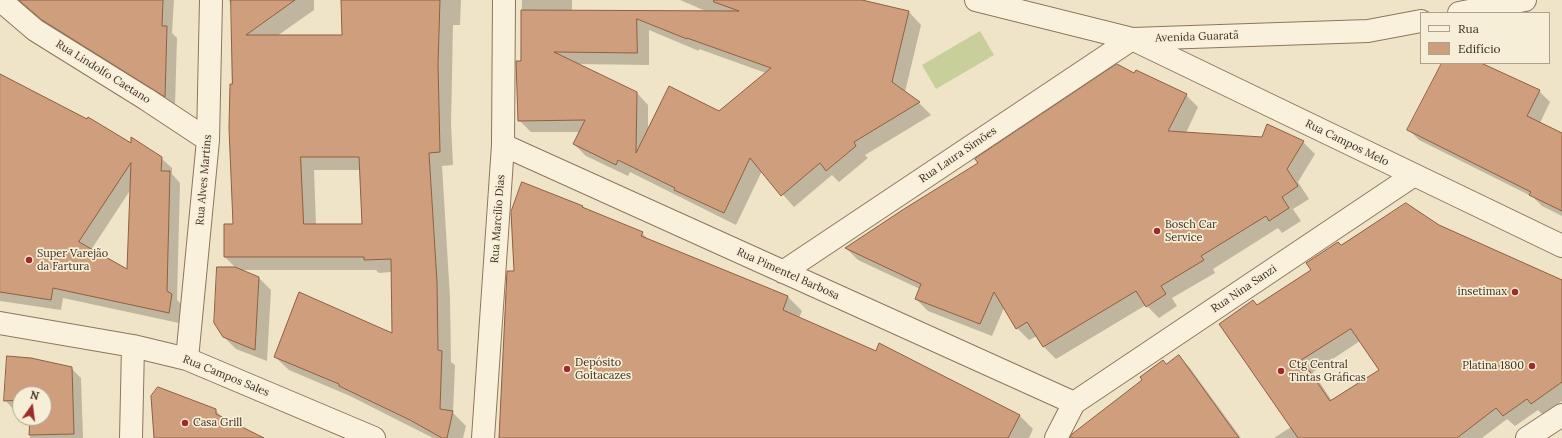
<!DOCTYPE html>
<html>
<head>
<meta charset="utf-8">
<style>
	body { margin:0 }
	#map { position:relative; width:1562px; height:438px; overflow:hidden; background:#f0e4c8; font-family:Lora,serif }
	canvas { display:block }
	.legend { position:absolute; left:1420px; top:12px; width:130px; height:52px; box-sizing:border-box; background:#f7eed8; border:1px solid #ada18e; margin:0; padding:5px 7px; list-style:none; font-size:12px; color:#3d2e20 }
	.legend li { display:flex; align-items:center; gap:8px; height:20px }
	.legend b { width:20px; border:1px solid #ada18e }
	.north { position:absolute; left:12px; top:386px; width:40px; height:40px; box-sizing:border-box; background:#f7eed8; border:1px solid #ada18e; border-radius:50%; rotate:14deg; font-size:11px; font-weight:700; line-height:16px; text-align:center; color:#3d2e20 }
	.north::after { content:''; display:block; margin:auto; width:14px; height:18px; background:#9e2a2b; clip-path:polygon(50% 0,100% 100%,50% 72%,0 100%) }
</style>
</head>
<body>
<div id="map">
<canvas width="1562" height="438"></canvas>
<ul class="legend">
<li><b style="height:5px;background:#faf1dc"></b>Rua</li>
<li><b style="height:11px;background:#cf9f7d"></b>Edifício</li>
</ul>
<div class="north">N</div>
</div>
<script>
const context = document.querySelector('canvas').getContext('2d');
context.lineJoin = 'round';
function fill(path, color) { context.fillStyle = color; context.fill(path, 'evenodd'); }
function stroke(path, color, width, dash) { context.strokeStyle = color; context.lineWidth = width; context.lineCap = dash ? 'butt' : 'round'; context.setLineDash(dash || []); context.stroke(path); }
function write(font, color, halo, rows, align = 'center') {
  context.font = font + ' Lora,serif'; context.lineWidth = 3.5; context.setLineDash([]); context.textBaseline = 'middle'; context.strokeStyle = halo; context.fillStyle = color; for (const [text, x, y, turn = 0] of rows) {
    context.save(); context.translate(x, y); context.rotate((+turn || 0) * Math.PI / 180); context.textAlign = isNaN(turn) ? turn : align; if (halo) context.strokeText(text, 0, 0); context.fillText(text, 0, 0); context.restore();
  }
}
const green = new Path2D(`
	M980,31L994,55L936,89L922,65Z`);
const shadow = new Path2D(`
	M18,0H174L172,33L177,38L175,106L54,30Z
	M229,0H314V10L277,36H343L342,0H461L460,25H453L451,124L453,165L442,166L450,297L451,362L455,365L453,413L466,426L463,438H433L350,396L289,370L275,357L394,334L392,272L379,273L376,270H241L259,278L271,290L267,361L236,349L224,337L236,268L225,257L234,225L232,9ZM314,170H361L363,225H316Z
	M522,0H572V11L708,12L680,0H851L909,12L921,25L905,92L919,103L931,115L865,155L868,158L839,182L832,175L794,207L762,171L736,225L630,172L628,176L586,156L574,144L580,132H531L519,120ZM649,30L699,51V49L766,73L720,112L648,131V105L636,92L577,64L649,65Z
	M1443,63H1479L1539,91L1550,102L1540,123L1562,134V216L1542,206L1533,197L1419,140L1408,129Z
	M1135,74L1186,95L1198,107L1186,133L1262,138L1268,126L1303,142L1315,154L1298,182L1309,199L1293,209L1301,221L1282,233L1278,228L1213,269L1215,273L1172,298L1177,306L1159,318L1146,305L1056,359L1044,347L1037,336L1029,340L1017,328L1004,308L992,336L928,311L916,299L920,289L858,260L846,248Z
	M0,75L132,145L161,158L172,168V174L180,183L177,300L182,305L179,323L63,298L61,310L0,301ZM131,189L128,270L91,250Z
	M582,206L585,209L642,233L650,241L788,297L802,311L799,318L1019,415L1033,429L1029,438H500L515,272Z
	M1439,226L1562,281V401L1543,415L1538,410L1515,426L1507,419L1482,438H1274L1291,427L1257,306L1312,271L1342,246ZM1360,341L1380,371L1332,401L1313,372Z
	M1179,356L1190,368L1241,438H1071L1075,431L1076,432Z
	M71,368L81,378L83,438H30L31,418H44V394H20V410H14L5,400Z
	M215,410L225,420L261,438H155Z`);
const building = new Path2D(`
	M19,0H163L162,26H167L165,97L42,20Z
	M231,0H295L246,35H342L341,0H440L438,64L440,152L429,153L437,282L438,350L442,351L440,409L453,411L447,438H442L410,420L339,386V384L274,357L299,292L392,333L391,259L364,260V257H224V224H233L229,128L230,84H232ZM301,157H359L362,224H304Z
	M714,0H862L909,11L892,82L920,102L854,142L856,146L826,171L820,163L781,196L750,158L724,213L674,190L675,188L618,160L616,165L573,144L585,120L518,121L516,61H521V10L739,11L714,2ZM637,19L687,39V38L771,68L719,111L669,86L636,153L637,92L554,52L637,53Z
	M1442,63H1481L1540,90L1527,116L1562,133V211L1529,195L1531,192L1407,130Z
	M1117,64L1134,73L1136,70L1187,94L1168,131L1262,137L1267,124L1304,141L1287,169L1298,186L1282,197L1289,208L1269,221L1266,216L1201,256L1204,260L1161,286L1166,294L1146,307L1136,291L1043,347L1027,322L1016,329L994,292L980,324L915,299L921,284L845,248L904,209L978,163L975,159Z
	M0,74L87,119L88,117L131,143V137L162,157L161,171H170L167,291L172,294L169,313L53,288L51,300L0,292ZM131,163L127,269L79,242Z
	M522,182L583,206L582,207L643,232L641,236L788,296L783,310L876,351L879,343L1020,415L1008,438H499L507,271H514L511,212Z
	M1406,203L1439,225L1562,280V382L1531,404L1527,399L1503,416L1496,408L1457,438H1298L1219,324L1253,300L1257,305L1311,270L1306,263L1338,242L1341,245ZM1351,329L1379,370L1330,401L1302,360Z
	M217,267H235L259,277L255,350L223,337L214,323Z
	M1179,355L1239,438H1070L1072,434L1142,380L1140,377L1163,360L1166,364Z
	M7,356L31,358L72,367L74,434L29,435L30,418H44V394H20V400L4,401Z
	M158,387L216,409V414L264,438H154L151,396Z`);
const minor = new Path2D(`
	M0,0L35,30L146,99L208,140
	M976,0L1132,39L1368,31L1421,21
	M1459,13L1525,0
	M503,145L1074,403
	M783,272L1132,39L1562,246
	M0,323L133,346L187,359L374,438
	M187,359L208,140L211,0
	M131,438L133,346
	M483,438L503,145L504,0
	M1056,438L1074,403L1414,175
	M1527,438L1562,415`);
const markers = [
	[1157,231,4,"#9e2a2b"],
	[29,260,4,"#9e2a2b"],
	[1515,292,4,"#9e2a2b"],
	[1532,366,4,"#9e2a2b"],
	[567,369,4,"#9e2a2b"],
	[1281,371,4,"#9e2a2b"],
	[185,423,4,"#9e2a2b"]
];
const streetNames = [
	["Avenida Guaratã",1197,37,-2],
	["Rua Lindolfo Caetano",103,72,32],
	["Rua Campos Melo",1347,143,26],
	["Rua Laura Simões",958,155,-34],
	["Rua Alves Martins",204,180,-85],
	["Rua Marcílio Dias",498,219,-86],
	["Rua Pimentel Barbosa",788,274,24],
	["Rua Nina Sanzi",1244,289,-34],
	["Rua Campos Sales",226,376,22]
];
const poiNames = [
	["Bosch Car",1165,225],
	["Service",1165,238],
	["Super Varejão",37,254],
	["da Fartura",37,267],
	["insetimax",1507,292,"right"],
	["Depósito",575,363],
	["Goitacazes",575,376],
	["Ctg Central",1289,365],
	["Tintas Gráficas",1289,378],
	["Platina 1800",1524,366,"right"],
	["Casa Grill",193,423]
];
fill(green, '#c9cf9b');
fill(shadow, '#0003');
fill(building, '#cf9f7d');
stroke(building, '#8d5f41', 1);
stroke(minor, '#8d765c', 24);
stroke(minor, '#faf1dc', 22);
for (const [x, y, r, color] of markers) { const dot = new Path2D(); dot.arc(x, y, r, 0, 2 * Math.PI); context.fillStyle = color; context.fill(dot); stroke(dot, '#f7eed8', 1.5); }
write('11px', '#3d2e20', '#f7eed8', streetNames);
write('11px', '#3d2e20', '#f7eed8', poiNames, 'left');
</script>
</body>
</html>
